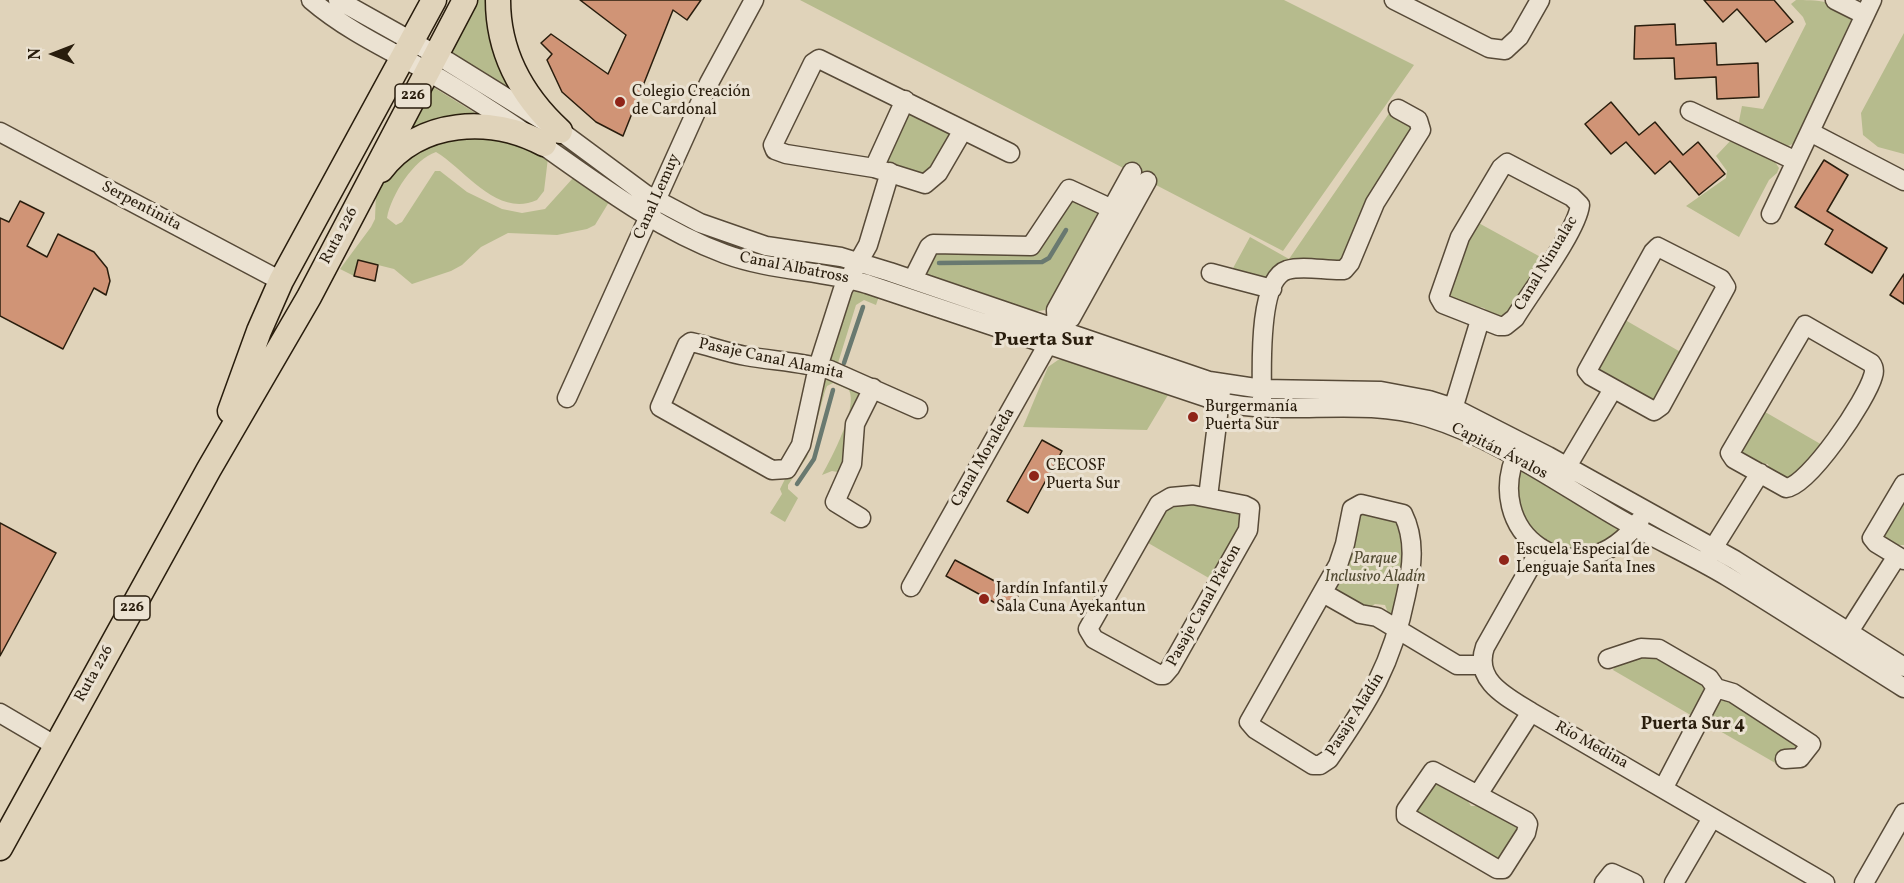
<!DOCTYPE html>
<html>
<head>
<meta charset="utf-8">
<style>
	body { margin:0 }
	#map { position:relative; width:1904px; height:883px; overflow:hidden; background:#e0d3ba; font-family:Vollkorn,serif }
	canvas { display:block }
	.north { position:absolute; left:24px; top:24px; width:60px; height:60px; -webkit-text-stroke:4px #ebe2d2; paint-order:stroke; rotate:270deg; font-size:16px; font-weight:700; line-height:24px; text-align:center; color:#291d0d }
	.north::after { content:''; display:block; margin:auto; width:21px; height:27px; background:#291d0d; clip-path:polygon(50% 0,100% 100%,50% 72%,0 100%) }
</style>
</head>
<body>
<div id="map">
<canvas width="1904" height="883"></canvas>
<div class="north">N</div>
</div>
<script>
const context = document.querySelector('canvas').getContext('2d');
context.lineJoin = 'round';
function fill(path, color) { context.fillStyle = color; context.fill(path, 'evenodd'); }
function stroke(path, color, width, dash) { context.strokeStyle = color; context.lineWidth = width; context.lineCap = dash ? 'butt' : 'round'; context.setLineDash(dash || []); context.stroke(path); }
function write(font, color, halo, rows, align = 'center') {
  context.font = font + ' Vollkorn,serif'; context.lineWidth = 6; context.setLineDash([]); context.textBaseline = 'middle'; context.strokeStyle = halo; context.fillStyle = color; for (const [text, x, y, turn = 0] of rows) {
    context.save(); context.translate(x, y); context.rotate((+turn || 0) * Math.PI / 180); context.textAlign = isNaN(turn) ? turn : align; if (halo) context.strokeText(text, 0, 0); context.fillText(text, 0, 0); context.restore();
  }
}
const green = new Path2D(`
	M475,0H490L514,92L448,51Z
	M800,0H1284L1414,65L1283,251Z
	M1796,0C1812,0 1846,0 1851,20L1795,143L1788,146L1738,126L1742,106L1763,109L1806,24L1803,17L1791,4Z
	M1904,33V154L1878,147L1863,135L1861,113Z
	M433,87L485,119L401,144Z
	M907,111L953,130L928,177L901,170L894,162H887Z
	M1390,112L1414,123L1354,247L1341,260L1268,279L1232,270L1250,237L1289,259Z
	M494,131L548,158L544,191L537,200C497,218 466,170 436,152C414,159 391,195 387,218L396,225L402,222L435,171H440L467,192L502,209L522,213L545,209L573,178L609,202L595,225L587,229L557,235L508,233L481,247L462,265L451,271L412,284L394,269L358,260L354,276L340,269L371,227L375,219L376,193L385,176L410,150Z
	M1732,139L1773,159L1779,168L1777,173L1769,180L1739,237L1686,206L1726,178L1727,171L1716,156Z
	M1065,197L1098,212L1045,310L1033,312L922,274L930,251H1025Z
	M1475,221L1546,260L1505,319L1492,316L1484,308L1447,300Z
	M856,291L879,296L876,305L864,300L856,305L838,363L853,369L852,373L830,361V354L848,295Z
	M1620,317L1684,354L1655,404L1618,379L1595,374Z
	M1058,360H1063L1168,395L1147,430L1023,427L1048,367Z
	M827,377L862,387L843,473L832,471L822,475C832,457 858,408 849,390L833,383L827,386L825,391L807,457L788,485V489L798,498L785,522L770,513L782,494L780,489L785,479H788L795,468L823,380Z
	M1760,409L1824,446L1791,484L1770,472L1768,464L1756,463L1735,449Z
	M1518,468L1622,528C1615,534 1607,542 1600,546C1568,560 1532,539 1520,509C1515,498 1518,480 1518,468Z
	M1904,493V545H1889L1882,540Z
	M1194,505L1235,512L1246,519L1214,581L1143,540L1166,506Z
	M1356,511L1397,517L1405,546L1397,611L1390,618L1385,605L1375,604L1367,609L1338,595L1331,583Z
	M1649,650L1706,683L1694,717L1613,670L1615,666Z
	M1730,697L1803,746L1783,756L1777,764L1706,723L1718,702Z
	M1429,778L1466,798L1471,806H1483L1521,826L1503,863L1415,817L1412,806Z`);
const stream = new Path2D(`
	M939,263L1042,262L1049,258L1066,230
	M844,363L863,307
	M797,484L814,459L833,390`);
const building = new Path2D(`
	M580,0H701L687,20L673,10L623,136L596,122L562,92L547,60L552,54L541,43L551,34L608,74L626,35Z
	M1704,0H1774L1793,22L1766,42L1737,9L1723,22Z
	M1675,24L1676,45L1716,43L1717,65L1758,63L1759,97L1717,99L1716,77L1675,79L1674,58L1634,59L1635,26Z
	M1611,102L1639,135L1655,122L1683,155L1698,142L1725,174L1699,195L1670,161L1655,174L1626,142L1611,154L1585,124Z
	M1824,160L1848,175L1827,211L1887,248L1872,273L1825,244L1833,230L1795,207Z
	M20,201L44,213L27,246L47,257L58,234L94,252L107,268L110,281L106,295L94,288L63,349L0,316V218L9,222Z
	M358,260L378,265L375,281L354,276Z
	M1904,274V304L1890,295Z
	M1042,440L1062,451L1028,513L1007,501Z
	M0,523L56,553L0,656Z
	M955,560L1019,594L1010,611L946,576Z`);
const minor = new Path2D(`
	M311,0C346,30 387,49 427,71C448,83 469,96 489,109C567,158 637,221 725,254C771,271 820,270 867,284L1220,402C1288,417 1359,397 1427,417C1496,438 1558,483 1620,519C1655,539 1693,556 1728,577C1787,613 1845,651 1904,688
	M338,0L447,61L560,131L645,194L700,223L766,246L841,257L890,272L1209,381L1262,389L1381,391L1429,400L1454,408L1548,456L1735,560L1904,667
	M1394,0L1489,48L1505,50L1519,37L1540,0
	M1835,0L1865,15
	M1690,111L1796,161
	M963,130L938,173L925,184L874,168L786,154L775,150L773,145L813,63L819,59L1010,153
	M0,132L281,281
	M1810,132L1904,181
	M1507,163L1572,197L1580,205C1577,231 1530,293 1515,318L1505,326H1499L1443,304L1439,297L1460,237L1501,168Z
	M874,168L905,100
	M890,172L868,245L843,289L818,367L801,445L787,469L772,470L660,407L687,345L691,342C710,346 728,353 746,356C774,361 802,362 830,370L918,409
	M1771,214L1872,0
	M1658,247L1721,279L1726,287L1661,406L1654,411L1591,376L1587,371L1653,252Z
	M1211,273L1272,289
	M913,279L929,247L933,244L1031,246L1069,189L1110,208
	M1805,325L1871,363C1874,367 1875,370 1873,376C1867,399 1809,486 1786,488L1734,459L1730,453Z
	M1057,328L1056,310L1132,172
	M567,398L709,83L754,0
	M1262,399C1262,373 1257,280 1287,270C1304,265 1326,271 1344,270L1350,263L1375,203L1421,130L1418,120L1398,109
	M1450,419L1480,320
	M1520,446C1475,533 1578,605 1640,520
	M1562,475L1613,389
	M1904,484L1872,538L1876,543L1904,560
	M1193,495L1244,505L1250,508L1248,530L1170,668L1164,675H1160L1094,639L1088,629L1159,504L1171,497Z
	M1208,497L1221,391
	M1361,504L1403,514C1416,540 1412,568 1406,595C1392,665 1369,701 1329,759L1320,765H1313L1255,729L1249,722L1338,565L1345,544L1352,509Z
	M861,518L835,502L852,464L855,424L873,388
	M1541,548L1485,647C1473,681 1507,697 1531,712L1825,883
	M1707,558L1760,473
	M911,587L1057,328L1071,318L1147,181
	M1323,593L1360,614L1377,617L1457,665H1482
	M1843,641L1897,556
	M1608,659L1641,648L1659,649L1709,678L1716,688L1733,693L1811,744L1800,758L1785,759
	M0,713L56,746
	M1433,771L1526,821L1528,824L1526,833L1503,869H1497L1406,816V810Z
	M1664,787L1716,688
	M1479,793L1531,712
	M1604,883L1612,873L1634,883
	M1674,883L1712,818
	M1864,883L1904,813`);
const major = new Path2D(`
	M498,0C498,53 522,96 560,131
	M381,170C420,119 491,116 544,144
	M230,411L259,331L281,281L434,0
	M0,848L209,469L309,297L465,0`);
const markers = [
	[620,102,6,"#8f2418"],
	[1193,417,6,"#8f2418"],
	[1034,476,6,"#8f2418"],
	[1504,560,6,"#8f2418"],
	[984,599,6,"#8f2418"]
];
const shields = [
	[413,96,36],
	[132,608,36]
];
const shieldNames = [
	["226",413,96],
	["226",132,608]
];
const poiNames = [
	["Colegio Creación",632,93],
	["de Cardonal",632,111],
	["Burgermanía",1205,408],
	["Puerta Sur",1205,426],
	["CECOSF",1046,467],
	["Puerta Sur",1046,485],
	["Escuela Especial de",1516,551],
	["Lenguaje Santa Ines",1516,569],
	["Jardín Infantil y",996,590],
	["Sala Cuna Ayekantun",996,608]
];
const streetNames = [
	["Canal Lemuy",658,197,-66],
	["Serpentinita",141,207,28],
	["Ruta 226",340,236,-62],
	["Canal Ninualac",1547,264,-59],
	["Canal Albatross",794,269,11],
	["Pasaje Canal Alamita",771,360,12],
	["Capitán Ávalos",1499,452,27],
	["Canal Moraleda",984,458,-60],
	["Pasaje Canal Pieton",1205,606,-61],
	["Ruta 226",95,674,-61],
	["Pasaje Aladín",1356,715,-58],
	["Río Medina",1591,746,29]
];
const parkNames = [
	["Parque",1375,560],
	["Inclusivo Aladín",1375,578]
];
const neighbourhoodNames = [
	["Puerta Sur 4",1693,726]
];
const quarterNames = [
	["Puerta Sur",1044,341]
];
fill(green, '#b6bb8d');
stroke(stream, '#697970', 4.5);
fill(building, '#d09476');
stroke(building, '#291d0d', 1.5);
stroke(minor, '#574a38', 21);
stroke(major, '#291d0d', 27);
stroke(minor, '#ebe2d2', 18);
stroke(major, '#e0d3ba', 24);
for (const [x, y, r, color] of markers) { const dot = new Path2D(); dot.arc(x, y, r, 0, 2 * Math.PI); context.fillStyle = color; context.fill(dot); stroke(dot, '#ebe2d2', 2); }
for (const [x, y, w] of shields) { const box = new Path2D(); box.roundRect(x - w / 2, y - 12, w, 24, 4.5); context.fillStyle = '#ebe2d2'; context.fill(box); stroke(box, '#291d0d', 1.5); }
write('bold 15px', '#291d0d', null, shieldNames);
write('16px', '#291d0d', '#ebe2d2', poiNames, 'left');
write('16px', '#291d0d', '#ebe2d2', streetNames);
write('italic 16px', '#534c33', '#ebe2d2', parkNames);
write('bold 18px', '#291d0d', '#ebe2d2', neighbourhoodNames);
write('bold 20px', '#291d0d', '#ebe2d2', quarterNames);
</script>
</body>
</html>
